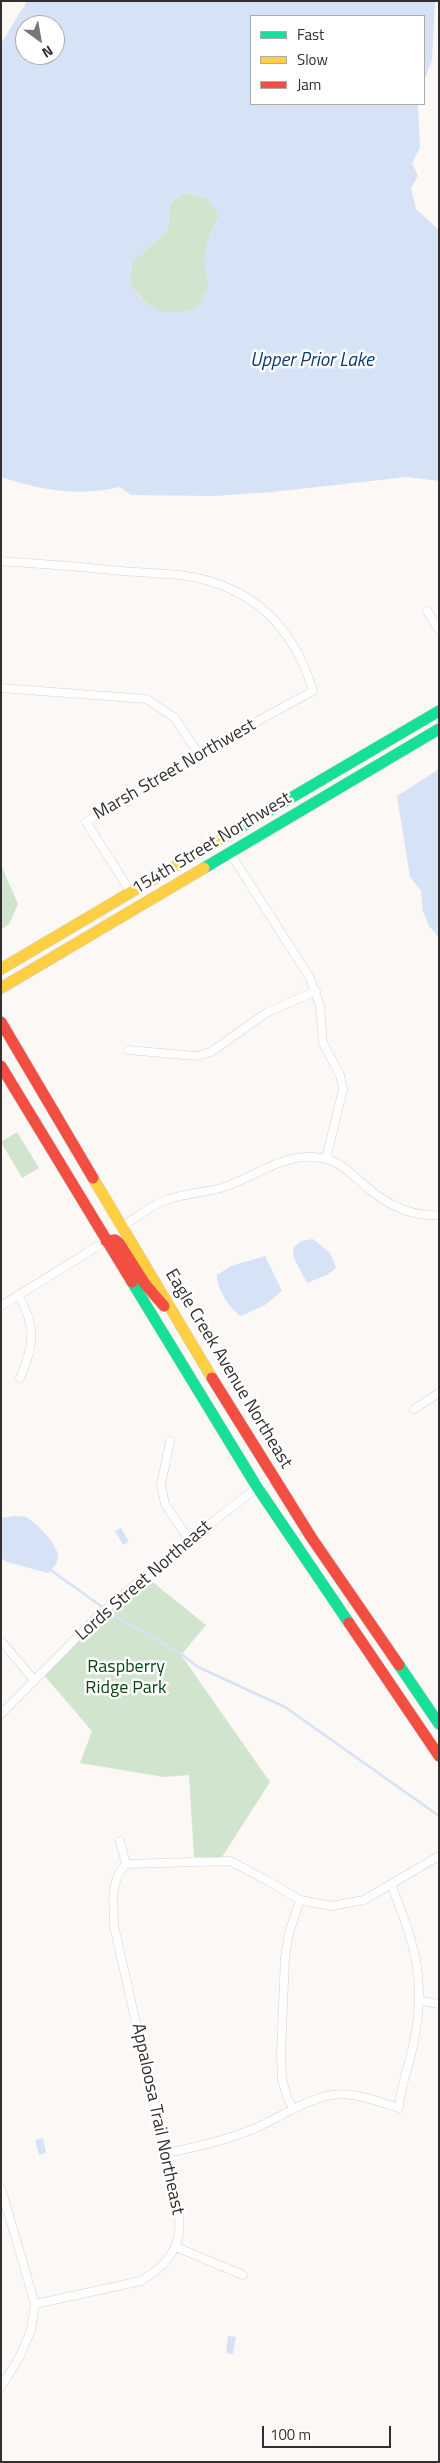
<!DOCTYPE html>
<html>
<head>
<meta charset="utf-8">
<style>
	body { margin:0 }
	#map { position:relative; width:440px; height:2463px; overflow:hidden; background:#fbf8f6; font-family:"Titillium Web",sans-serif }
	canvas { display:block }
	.frame { position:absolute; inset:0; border:2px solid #332f2e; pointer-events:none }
	.legend { position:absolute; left:250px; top:15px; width:175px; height:90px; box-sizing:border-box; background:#fff; border:1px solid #adacab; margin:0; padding:6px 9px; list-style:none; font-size:15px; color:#332f2e }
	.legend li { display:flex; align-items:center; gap:10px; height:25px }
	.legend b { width:25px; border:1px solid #adacab }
	.north { position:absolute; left:15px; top:15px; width:50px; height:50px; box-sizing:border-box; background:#fff; border:1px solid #adacab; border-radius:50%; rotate:148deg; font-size:14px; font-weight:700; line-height:20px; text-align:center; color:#332f2e }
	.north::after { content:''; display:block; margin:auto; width:18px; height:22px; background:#797574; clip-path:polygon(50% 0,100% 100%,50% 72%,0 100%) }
	.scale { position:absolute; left:262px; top:2426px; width:129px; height:22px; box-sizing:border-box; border:2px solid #332f2e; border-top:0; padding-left:6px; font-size:15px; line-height:18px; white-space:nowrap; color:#332f2e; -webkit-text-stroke:4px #fff; paint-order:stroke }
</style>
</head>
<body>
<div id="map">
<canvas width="440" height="2463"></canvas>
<div class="frame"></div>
<ul class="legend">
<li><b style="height:6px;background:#16e098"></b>Fast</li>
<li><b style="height:6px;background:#ffcf43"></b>Slow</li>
<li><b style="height:6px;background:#f24e42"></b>Jam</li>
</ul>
<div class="north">N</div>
<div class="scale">100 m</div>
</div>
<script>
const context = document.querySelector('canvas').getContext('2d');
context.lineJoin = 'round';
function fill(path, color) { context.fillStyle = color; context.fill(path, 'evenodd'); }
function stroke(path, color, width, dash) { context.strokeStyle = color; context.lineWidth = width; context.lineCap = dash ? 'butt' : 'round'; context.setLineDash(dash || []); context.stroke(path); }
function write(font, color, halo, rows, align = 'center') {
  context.font = font + ' "Titillium Web",sans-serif'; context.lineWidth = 5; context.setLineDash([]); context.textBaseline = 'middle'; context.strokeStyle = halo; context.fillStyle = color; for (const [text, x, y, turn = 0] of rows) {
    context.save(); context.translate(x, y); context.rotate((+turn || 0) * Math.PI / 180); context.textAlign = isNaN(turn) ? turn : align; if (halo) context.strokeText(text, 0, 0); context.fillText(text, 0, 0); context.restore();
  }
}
const green = new Path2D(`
	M183,193L207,198L220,216C203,247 202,253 209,288L197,308C160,318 155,314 130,286L132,262L168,230L170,204Z
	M1,865L18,904L9,924L1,930Z
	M17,1132L39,1168L22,1178L1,1142Z
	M145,1576L206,1625L181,1655L270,1782L222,1857H194L189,1775L164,1777L80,1763L92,1731L42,1673Z`);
const water = new Path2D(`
	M27,1H435L432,60L424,81V16H251V104H418L420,148L412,163L418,176L411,188L416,209L439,230V481L407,477L272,492L215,496L131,495L120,487C78,497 41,490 1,477V44ZM25,25H55V55H25ZM183,193L207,198L220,216C203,248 202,253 209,288L197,308C162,317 153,314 130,286L132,262L168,230L170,204Z
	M439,769V938L429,926L423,911L421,891L410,877L397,796Z
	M313,1239L330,1253L336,1268L327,1275L307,1283L294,1258L293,1248L301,1241Z
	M265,1256L282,1291L265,1305L241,1316C230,1310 216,1287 217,1275L231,1266Z
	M14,1516C17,1516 22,1516 26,1517C36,1522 58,1545 58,1556C58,1564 53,1568 48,1573L7,1562L1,1558V1518Z
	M121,1528L129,1542L123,1545L115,1531Z
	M43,2138L46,2153L39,2155L35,2140Z
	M228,2336L236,2337L233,2354L226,2353Z`);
const stream = new Path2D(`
	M49,1569L118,1618L181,1654L198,1667L285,1707L439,1816`);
const street = new Path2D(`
	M1,561C42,564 82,567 122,571C143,573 165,573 187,576C254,587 294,627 313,691L198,753L86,822L132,894
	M427,611L439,630
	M1,688L146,699L174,717L198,753
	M230,853L310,978L320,1006L323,1043L340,1075L343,1089L326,1159
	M128,1050L196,1056L211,1052L266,1013L316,991
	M122,1226C135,1219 148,1208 161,1202C179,1194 202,1193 221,1188C255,1178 288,1148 326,1159C343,1163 355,1178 369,1189C388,1205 413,1217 439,1215
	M18,1295C37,1326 34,1346 20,1378
	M1,1306L106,1241
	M414,1409L439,1393
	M170,1441L161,1485L165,1504L189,1540
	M1,1641L35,1681
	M1,1714L102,1612L189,1540L272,1476
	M126,1864L230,1861L268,1881L300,1900L331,1906L364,1900L439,1856
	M421,2001L439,2004
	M293,2108L287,2097L282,2079L281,2055L285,1957L289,1933L300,1900
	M166,2153C198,2147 228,2140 258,2127C282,2116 305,2100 332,2095C354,2091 378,2102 399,2108C400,2085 410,2065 414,2041C427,1977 414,1945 392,1886
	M1,2188L35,2304L31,2330L19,2358L1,2387
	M176,2247L243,2275
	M35,2304L141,2281C160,2269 177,2255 179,2232C182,2210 168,2165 163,2142C147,2070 131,1998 114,1926C114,1902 109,1882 126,1864L120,1841`);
const fast = new Path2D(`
	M238,829L439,711
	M204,868L439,729
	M132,1282L257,1487L349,1623
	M399,1665L439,1724`);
const slow = new Path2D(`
	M1,969L238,829
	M1,988L204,868
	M93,1178L212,1378`);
const jam = new Path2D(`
	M1,1022L93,1178
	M1,1066L132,1282
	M106,1241L115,1240L119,1243L145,1284L164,1306
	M212,1378L311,1537L399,1665
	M349,1623L439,1756`);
const streetNames = [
	["Marsh Street Northwest",175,770,-30],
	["154th Street Northwest",212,844,-31],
	["Eagle Creek Avenue Northeast",228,1369,59],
	["Lords Street Northeast",144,1581,-41],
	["Appaloosa Trail Northeast",157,2119,78]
];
const parkNames = [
	["Raspberry",126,1668],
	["Ridge Park",126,1689]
];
const waterNames = [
	["Upper Prior Lake",312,361]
];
fill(green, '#d0e4ce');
fill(water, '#d6e3f6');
stroke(stream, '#d6e3f6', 2.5);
stroke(street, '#d6d3d1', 9);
stroke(fast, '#d6d3d1', 12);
stroke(slow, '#d6d3d1', 12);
stroke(jam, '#d6d3d1', 12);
stroke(street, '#fefefe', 8);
stroke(fast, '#16e098', 11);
stroke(slow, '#ffcf43', 11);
stroke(jam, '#f24e42', 11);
write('18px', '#332f2e', '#fff', streetNames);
write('18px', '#064814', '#fff', parkNames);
write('italic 19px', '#0d3b6f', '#fff', waterNames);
</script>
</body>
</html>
